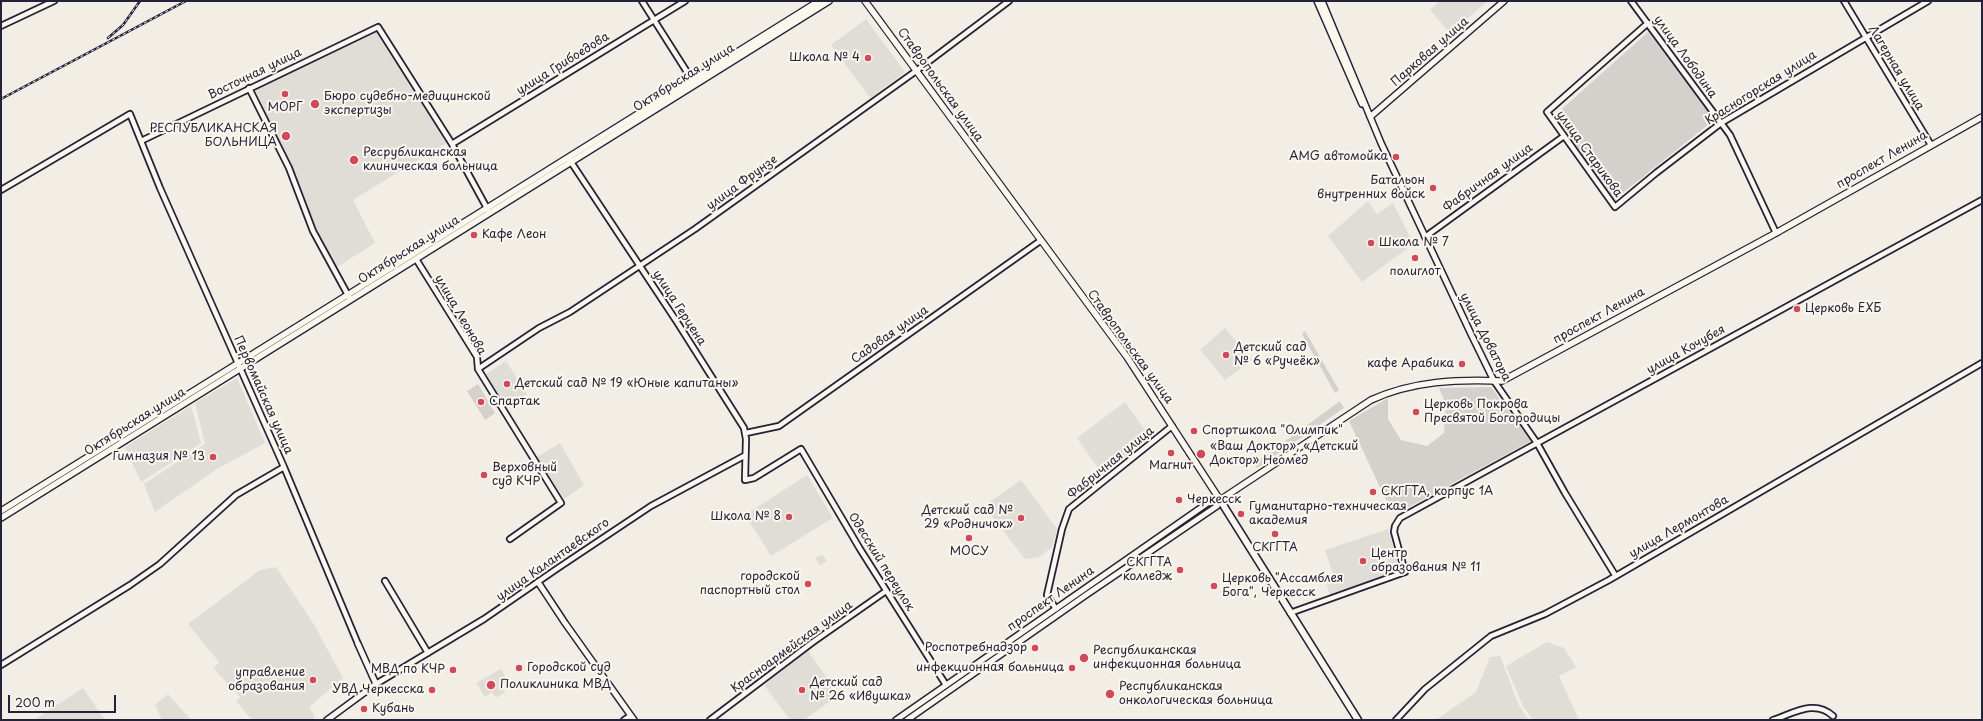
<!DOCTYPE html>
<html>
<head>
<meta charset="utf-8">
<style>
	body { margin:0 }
	#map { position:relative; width:1983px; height:721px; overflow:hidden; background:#f2eee5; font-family:"Playpen Sans",sans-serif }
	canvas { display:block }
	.frame { position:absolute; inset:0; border:2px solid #22223b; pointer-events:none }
	.scale { position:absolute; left:8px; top:695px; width:108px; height:18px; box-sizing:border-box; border:2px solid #22223b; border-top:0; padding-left:5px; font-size:12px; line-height:14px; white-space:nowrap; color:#22223b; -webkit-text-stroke:3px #fbf7ec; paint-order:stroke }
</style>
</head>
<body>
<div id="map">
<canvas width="1983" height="721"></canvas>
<div class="frame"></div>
<div class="scale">200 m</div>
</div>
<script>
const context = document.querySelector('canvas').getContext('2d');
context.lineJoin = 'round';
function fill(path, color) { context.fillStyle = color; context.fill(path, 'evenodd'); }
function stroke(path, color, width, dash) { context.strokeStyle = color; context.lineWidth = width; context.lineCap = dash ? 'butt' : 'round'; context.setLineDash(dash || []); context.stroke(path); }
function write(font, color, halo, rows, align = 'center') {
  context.font = font + ' "Playpen Sans",sans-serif'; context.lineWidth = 4; context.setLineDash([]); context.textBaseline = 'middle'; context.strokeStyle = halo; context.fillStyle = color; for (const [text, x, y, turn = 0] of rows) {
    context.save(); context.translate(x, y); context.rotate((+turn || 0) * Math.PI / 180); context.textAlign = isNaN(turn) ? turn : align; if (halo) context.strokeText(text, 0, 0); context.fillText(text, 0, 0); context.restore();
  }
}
const built = new Path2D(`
	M1439,1H1488L1450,33L1430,10Z
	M866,19L905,72L870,98L831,45Z
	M376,32L446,143L353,200L375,243L337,267L314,223L297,177L255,89Z
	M1368,201L1377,214L1393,203L1412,241L1407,245L1408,248L1362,282L1328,236Z
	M1225,328L1252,360L1225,380L1200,350Z
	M506,361L527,394L507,407L486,374Z
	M237,378L265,443L217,469L155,512L144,484L205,444L195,403Z
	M1125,402L1150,437L1103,475L1077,438Z
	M191,406L201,443L141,482L125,447Z
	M560,443L584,485L564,499L537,457Z
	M807,475L833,518L771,556L745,515Z
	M1021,480L1057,529L1052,547L1039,557L1025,559L984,506Z
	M1388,529L1402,572L1330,595L1324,577L1333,574L1325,550Z
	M822,555L827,561L820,565L815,558Z
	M276,567L313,623L343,678L309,707L315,717L312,720H252L236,701L240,697L214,669L219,662L188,624L260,570Z
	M1547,642L1564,648L1576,667L1559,676L1579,720H1533L1523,706L1506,666Z
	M808,651L839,695L804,720H790L764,685Z
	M1500,656L1519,706L1529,720H1436L1476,692L1490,657Z
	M501,669L509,682L502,686L505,692L496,698L492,692L485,697L476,683Z
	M83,688L105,720H34Z
	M168,694L191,720H163L161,718L155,705Z`);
const green = new Path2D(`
	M1648,32L1714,120L1614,200L1554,116Z
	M1305,331L1339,390L1335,393L1302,334Z
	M478,384L495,413L485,420L467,391Z
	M1491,387L1531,441L1407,508L1386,500L1349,421L1388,398V419L1401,440L1427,446L1444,433L1446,405L1439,388Z
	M1340,401L1344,408L1257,468L1254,464Z`);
const tertiary = new Path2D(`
	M642,1L694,83
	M1631,1L1730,135L1776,233
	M1844,1L1931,145
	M1648,23L1547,112L1615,207L1656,173L1721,123L1928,1
	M1,26L54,1
	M249,88L289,168L313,231L349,297
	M141,141L378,27L452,144L488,210
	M452,144L685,1
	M569,159L677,322L744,428L746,439L745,480L754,478L801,449L860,549L946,685
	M1,190L130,114L160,188L284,467L358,644
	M1425,237L1564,136
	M416,259L477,357L478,369L561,503L510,539
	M478,369L539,328L570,312L695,229L916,71L1009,1
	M1494,381L1537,443L1565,493L1615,575
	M746,433L779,426L1040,241
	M385,581L428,653
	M1056,609L1047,595L1062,529L1069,509L1172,426
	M1290,613L1405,572L1394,532L1395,526L1400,518L1982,200
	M1,665L130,585L160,564L236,495L284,467
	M376,684L484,619L558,568L651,506L744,456
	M624,720L630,716
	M710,720L813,642L886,591
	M1396,720L1425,689L1491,636L1545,614L1609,580L1982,363
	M1773,720C1794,713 1815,699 1833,716`);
const secondary = new Path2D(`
	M1317,1L1362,104
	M1322,1L1381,143L1471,334L1494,381
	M1370,117L1504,1
	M538,582L565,623L634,720
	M327,720L376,684L358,644
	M896,720L1212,500H1220L1217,506L1086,595L907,720`);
const primary = new Path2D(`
	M865,1L1127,357L1220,500L1371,400C1412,381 1458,379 1502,381L1776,233L1982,117
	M1,511L819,1
	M1,518L829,1`);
const trunk = new Path2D(`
	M1220,500L1358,720`);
const rail = new Path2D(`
	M108,38L123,25L140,1
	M1,99L186,1`);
const markers = [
	[868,58,4,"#d1495b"],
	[285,94,4,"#d1495b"],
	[315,104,5,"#d1495b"],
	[286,136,5,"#d1495b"],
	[1396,157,4,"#d1495b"],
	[354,160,5,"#d1495b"],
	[1433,188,4,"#d1495b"],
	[474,235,4,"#d1495b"],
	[1371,243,4,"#d1495b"],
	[1415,258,4,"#d1495b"],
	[1797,309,4,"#d1495b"],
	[1226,355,4,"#d1495b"],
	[1462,364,4,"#d1495b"],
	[507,384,4,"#d1495b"],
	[481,402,4,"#d1495b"],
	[1416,412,4,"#d1495b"],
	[1194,431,4,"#d1495b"],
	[1171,453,4,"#d1495b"],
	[1201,454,5,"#d1495b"],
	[213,457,4,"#d1495b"],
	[484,475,4,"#d1495b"],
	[1373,492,4,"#d1495b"],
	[1179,500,4,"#d1495b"],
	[1241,514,4,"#d1495b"],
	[789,517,4,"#d1495b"],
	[1021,518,4,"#d1495b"],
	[1275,534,4,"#d1495b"],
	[969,538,4,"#d1495b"],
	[1363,561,4,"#d1495b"],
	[1180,570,4,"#d1495b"],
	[808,584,4,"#d1495b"],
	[1214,586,4,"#d1495b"],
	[1035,648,4,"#d1495b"],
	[1084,658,5,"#d1495b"],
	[519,668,4,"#d1495b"],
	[1072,668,4,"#d1495b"],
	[453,670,4,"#d1495b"],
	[313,680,4,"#d1495b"],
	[491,685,5,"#d1495b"],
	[432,690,4,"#d1495b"],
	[802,690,4,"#d1495b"],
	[1110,694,5,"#d1495b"],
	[364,709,4,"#d1495b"]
];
const streetNames = [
	["Парковая улица",1430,52,-41],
	["улица Лободина",1685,57,54],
	["улица Грибоедова",563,64,-32],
	["Лагерная улица",1896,68,59],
	["Восточная улица",255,74,-26],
	["Октябрьская улица",684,78,-32],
	["Ставропольская улица",940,85,54],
	["Красногорская улица",1761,88,-32],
	["улица Старикова",1589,154,54],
	["проспект Ленина",1882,160,-30],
	["Фабричная улица",1488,178,-36],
	["улица Фрунзе",742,183,-36],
	["Октябрьская улица",409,250,-32],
	["улица Герцена",679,308,57],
	["улица Леонова",460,315,60],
	["проспект Ленина",1599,316,-29],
	["Садовая улица",890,335,-35],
	["улица Доватора",1485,337,63],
	["Ставропольская улица",1130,347,54],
	["улица Кочубея",1686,350,-29],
	["Первомайская улица",263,395,66],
	["Октябрьская улица",135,422,-32],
	["Фабричная улица",1111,463,-39],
	["улица Лермонтова",1679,527,-30],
	["улица Калантаевского",553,560,-35],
	["Одесский переулок",881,562,58],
	["проспект Ленина",1051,599,-35],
	["Красноармейская улица",792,647,-36]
];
const poiNames = [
	["Школа № 4",860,58,"right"],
	["Бюро судебно-медицинской",324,97],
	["экспертизы",324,111],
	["МОРГ",285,108,"center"],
	["РЕСПУБЛИКАНСКАЯ",277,129,"right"],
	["БОЛЬНИЦА",277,143,"right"],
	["Ресрубликанская",363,153],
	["клиническая больница",363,167],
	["AMG автомойка",1388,157,"right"],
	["Батальон",1425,181,"right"],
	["внутренних войск",1425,195,"right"],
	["Кафе Леон",482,235],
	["Школа № 7",1379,243],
	["полиглот",1415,272,"center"],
	["Церковь ЕХБ",1805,309],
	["Детский сад",1234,348],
	["№ 6 «Ручеёк»",1234,362],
	["кафе Арабика",1454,364,"right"],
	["Детский сад № 19 «Юные капитаны»",515,384],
	["Спартак",489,402],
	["Церковь Покрова",1424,405],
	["Пресвятой Богородицы",1424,419],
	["Спортшкола \"Олимпик\"",1202,431],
	["«Ваш Доктор», «Детский",1210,447],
	["Доктор» Неомед",1210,461],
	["Гимназия № 13",205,457,"right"],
	["Магнит",1171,466,"center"],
	["Верховный",492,468],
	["суд КЧР",492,482],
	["СКГГТА, корпус 1А",1381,492],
	["Черкесск",1187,500],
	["Гуманитарно-техническая",1249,507],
	["академия",1249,521],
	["Детский сад №",1013,511,"right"],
	["29 «Родничок»",1013,525,"right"],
	["Школа № 8",781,517,"right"],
	["СКГГТА",1275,548,"center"],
	["МОСУ",969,552,"center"],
	["Центр",1371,554],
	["образования № 11",1371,568],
	["СКГГТА",1172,563,"right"],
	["колледж",1172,577,"right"],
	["городской",800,577,"right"],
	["паспортный стол",800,591,"right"],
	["Церковь \"Ассамблея",1222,579],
	["Бога\", Черкесск",1222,593],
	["Роспотребнадзор",1027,648,"right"],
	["Республиканская",1093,651],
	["инфекционная больница",1093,665],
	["Городской суд",527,668],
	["инфекционная больница",1064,668,"right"],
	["МВД по КЧР",445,670,"right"],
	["управление",305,673,"right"],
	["образования",305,687,"right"],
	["Детский сад",810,683],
	["№ 26 «Ивушка»",810,697],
	["Поликлиника МВД",500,685],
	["Республиканская",1119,687],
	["онкологическая больница",1119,701],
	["УВД Черкесска",424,690,"right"],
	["Кубань",372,709]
];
fill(built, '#e0dcd6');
fill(green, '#d4d1cc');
stroke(tertiary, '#22223b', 8);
stroke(secondary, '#22223b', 8);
stroke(primary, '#22223b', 8);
stroke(trunk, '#22223b', 9);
stroke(tertiary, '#fbf7ec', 4.5);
stroke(secondary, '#fbf7ec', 5);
stroke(primary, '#fbf7ec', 5.5);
stroke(trunk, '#fbf7ec', 6);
stroke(rail, '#22223b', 2.5);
stroke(rail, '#fbf7ec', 1, [3]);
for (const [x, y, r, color] of markers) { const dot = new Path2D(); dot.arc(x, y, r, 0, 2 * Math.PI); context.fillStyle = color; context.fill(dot); stroke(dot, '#fbf7ec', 1.5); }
write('12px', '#22223b', '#fbf7ec', streetNames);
write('12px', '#22223b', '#fbf7ec', poiNames, 'left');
</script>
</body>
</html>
